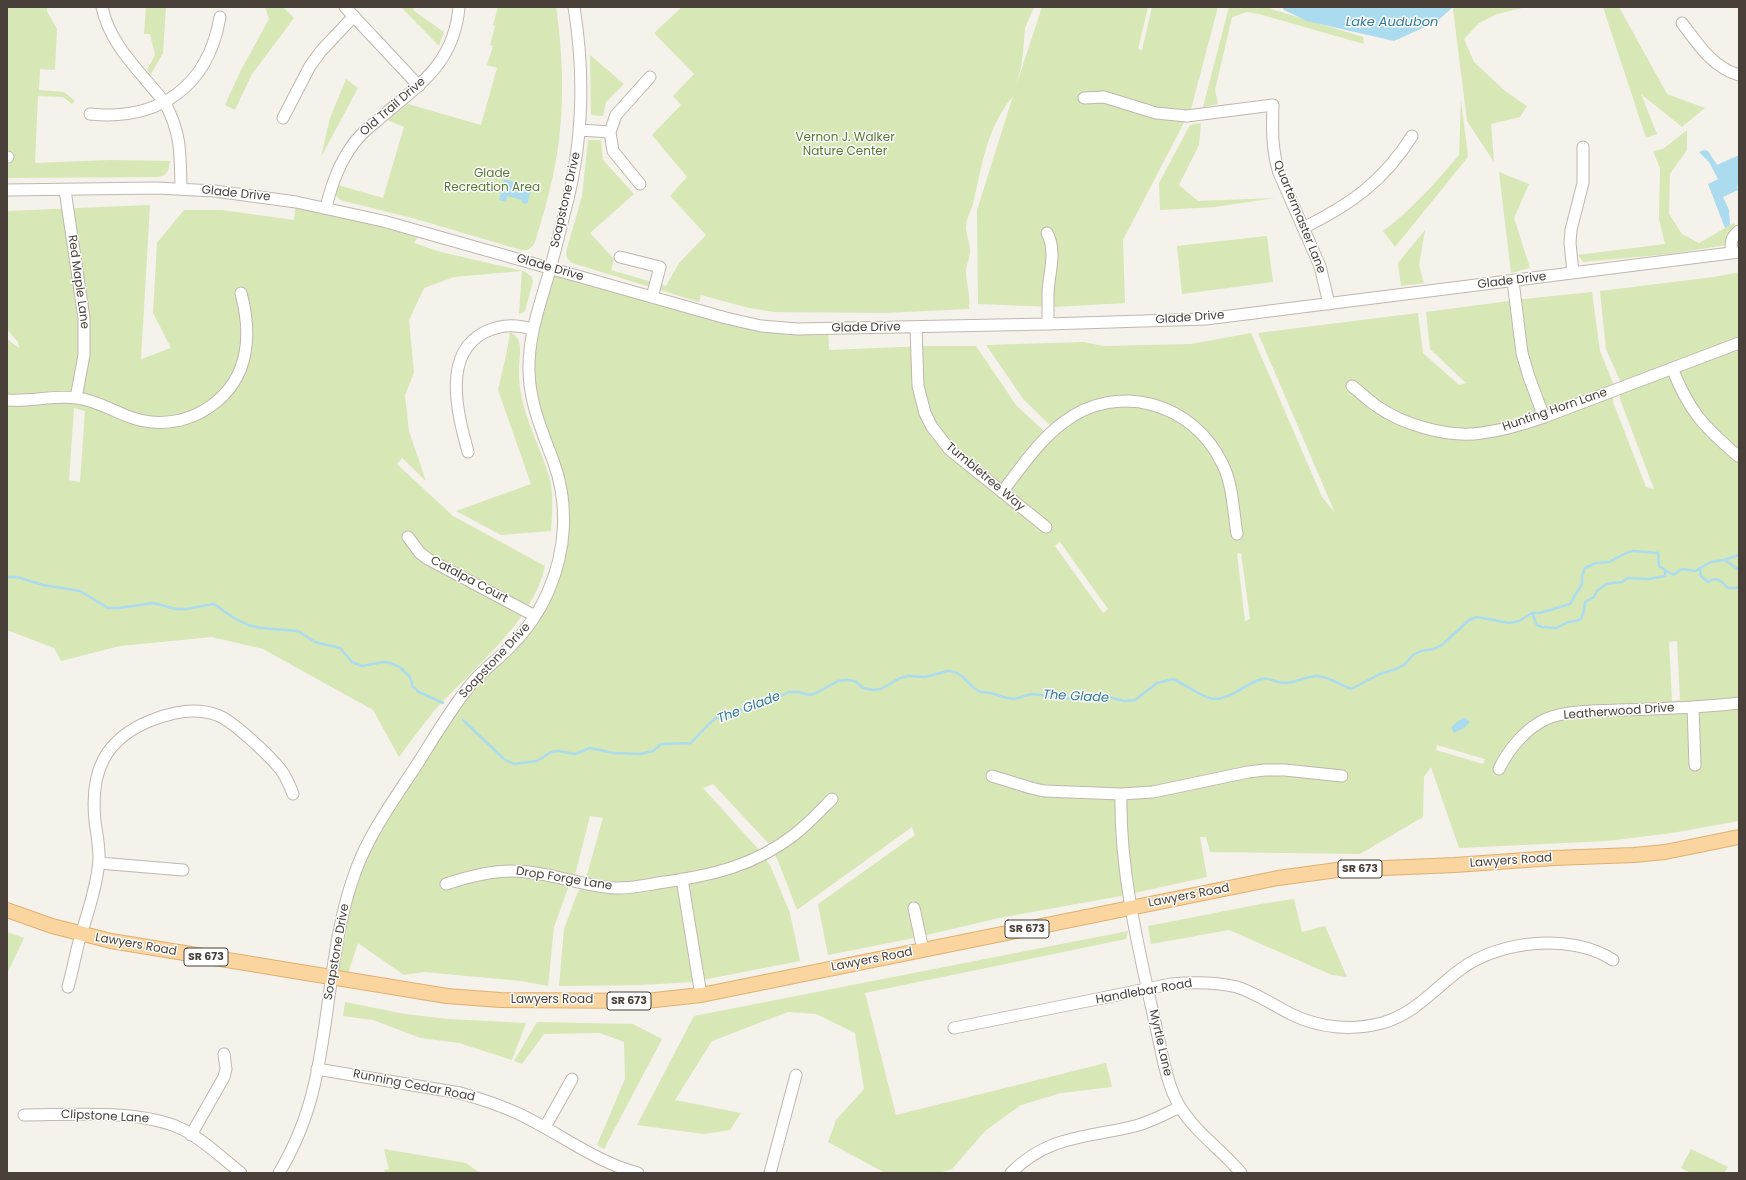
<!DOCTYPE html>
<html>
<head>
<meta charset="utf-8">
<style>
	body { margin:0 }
	#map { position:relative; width:1746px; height:1180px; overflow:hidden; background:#f5f1eb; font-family:Poppins,sans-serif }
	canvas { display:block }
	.frame { position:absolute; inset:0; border:8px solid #494139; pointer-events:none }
</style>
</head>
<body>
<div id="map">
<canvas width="1746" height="1180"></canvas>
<div class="frame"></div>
</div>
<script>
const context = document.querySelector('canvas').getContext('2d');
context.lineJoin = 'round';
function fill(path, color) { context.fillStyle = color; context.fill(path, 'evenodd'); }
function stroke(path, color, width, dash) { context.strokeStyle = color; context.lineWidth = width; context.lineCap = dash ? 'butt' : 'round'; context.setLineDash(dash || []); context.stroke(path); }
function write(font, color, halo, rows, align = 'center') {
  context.font = font + ' Poppins,sans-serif'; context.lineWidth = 3; context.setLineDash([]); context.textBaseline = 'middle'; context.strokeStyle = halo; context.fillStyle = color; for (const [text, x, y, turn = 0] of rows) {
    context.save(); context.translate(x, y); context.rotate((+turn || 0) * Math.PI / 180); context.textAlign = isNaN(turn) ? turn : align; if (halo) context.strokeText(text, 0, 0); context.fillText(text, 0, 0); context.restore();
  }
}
const green = new Path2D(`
	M7,7H47V11L57,29L55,70L40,69L39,90L64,92L75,101L72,104L63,97L38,96L35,163L110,160L170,161C169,169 168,175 159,177L7,178Z
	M146,7H166L163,53L151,74L147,70L155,55L150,34H144Z
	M265,7H283L294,18L252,74L235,110L225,105L240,72L269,19Z
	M401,7H413L414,11L444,32L439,46Z
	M498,7H556C564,62 565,117 554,171C549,195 542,219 535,242C532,248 528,251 521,250L416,219L340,200L336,195L338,185L383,198L404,127L387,120L408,104L481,125L497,68L487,65L493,46L490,45L495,26L493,25Z
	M682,7H1034L1025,28L1022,63L1016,86L1042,7H1148L1138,49L1142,50L1152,7H1218L1191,109L1123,240L1125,303L1054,307L978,304L977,210L1013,96C987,127 982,165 973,204C971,211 966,219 966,227C966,235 970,243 970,251C970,258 966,265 966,272C966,284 971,296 969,309L884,313L775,312L749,308L701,295L699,302L572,263L567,258L566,252L582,196L588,140H601L603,160L634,194L590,233L614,259L611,270L666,286L679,263L706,235L670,196L687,177L652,135L681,105L673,96L694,74L654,33Z
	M1229,7H1268L1274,10L1363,37L1364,44L1259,14L1247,12L1232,17L1215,90L1218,104L1203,107Z
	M1455,7H1526L1497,14L1479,23L1464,39L1474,62L1505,91L1527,106L1520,117L1491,124L1494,162L1467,121L1453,9Z
	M1603,7H1619L1667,94L1705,108L1682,127L1641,94L1657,134L1646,138Z
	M590,55L624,84L606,102L603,116L591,115Z
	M346,79L358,88L321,157L330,118Z
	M1461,100L1468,157L1395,247L1383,231C1412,210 1436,182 1459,155Z
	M1201,123L1199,145L1179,185L1198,201L1275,198L1215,207L1160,210L1159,183L1190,125Z
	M1687,130V150L1670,174L1669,214L1682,234L1699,243L1734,223L1739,233V243L1670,254L1583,262L1578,255L1665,244L1659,219L1660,168L1653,151L1663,149Z
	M1499,172L1529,184L1514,218L1530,268L1511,273Z
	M296,202L421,231L414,243L441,252L523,271L531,276L533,281L525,311L523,313L519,314L522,271L454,277L424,288L409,320L414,373L405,395L409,431L426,481L402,458L397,464L453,516L545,566C534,621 471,670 434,711C422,726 410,742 399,757L373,710L263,649L212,637L120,646L61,661L54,648L7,630V339L19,348L18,342L7,329V211L150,205L141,359L171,348L153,313L157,243L184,210H222L294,220ZM74,408L85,411L80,482L69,480Z
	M1425,230L1419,265L1424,283L1401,286L1398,263Z
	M1267,236L1273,282L1182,294L1177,246Z
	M550,268L726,318L828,329L829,350L926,346H976L1016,405L1048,435L1054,429L1024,400L986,345L1083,342L1104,346L1191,344L1251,333L1322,497L1335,513L1258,333L1418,313L1423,353L1459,385L1466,383L1430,349L1426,312L1524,299L1592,292L1600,351L1613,383V402L1646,487L1654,489L1620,399V381L1606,349L1600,291L1714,277L1739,272V821L1672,833L1607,841L1459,848L1431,767L1424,777L1423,817L1360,854L1210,852L1206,837H1200L1207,877L1121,896L999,918L914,938L828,955L818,904L915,835L912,827L797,910L778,861L770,845L713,784L703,788L760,851L770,865L790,913L800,961L692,982L642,985L559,986L564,929L577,894L586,878L603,818L590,816L575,875L567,891L554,927L548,986L521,981L424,972L404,975L358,943L346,980L332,978L357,868L447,717L543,604L564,518L529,371ZM1060,542L1108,609L1103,613L1055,546ZM1241,553L1250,619L1245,621L1237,554ZM1677,641L1680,700L1672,701L1669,642ZM1437,745L1485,759L1483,764L1436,750Z
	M510,332C525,339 519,356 519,370C518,408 538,440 549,476C554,492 552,513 551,531L501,535L456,511L531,484L498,390L507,351Z
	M1294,899L1302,932L1325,926L1347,977L1332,975L1229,930L1151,944L1148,926L1261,904Z
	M1128,931L1126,939L865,993L896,1115L1106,1063L1112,1087L1061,1093L1021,1105L986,1130L952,1169L939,1173H885L828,1142L836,1120L864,1089L855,1033L816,1014L788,1012L712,1041L675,1100L741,1113L730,1130L704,1134L637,1125L694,1016Z
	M7,932L24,938L7,974Z
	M345,1002L405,1014L448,1019L526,1023L512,1060L459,1043L421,1038L373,1020L343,1016Z
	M537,1022L633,1024L662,1039L604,1149L597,1145L625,1079L624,1042L600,1033L544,1034L522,1064L514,1061Z
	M384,1149L466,1163L480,1173H385L384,1170L389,1169Z
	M1691,1149L1728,1167L1724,1173H1691L1681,1168Z`);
const water = new Path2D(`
	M1282,7H1453L1436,22L1394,41L1307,21L1284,10Z
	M1704,150L1708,151L1717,165L1739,155V185L1737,186L1738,190L1723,197L1729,210L1730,225L1725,228L1708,184L1718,179L1709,162L1699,152Z
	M504,179L532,187L527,204L522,203V200L507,196L506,202L499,200Z
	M1464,717L1470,722L1464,728L1454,733L1451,727Z`);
const stream = new Path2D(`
	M1725,560L1739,570
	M1700,568L1701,576L1708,582C1717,576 1721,581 1728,588H1736L1739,587
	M7,577H17L43,585L80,591L108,608H120L153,603L176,609H186L214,604L234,618L248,625L260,628L298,631L315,642L340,648L352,662L362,666L383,662L391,663L401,668L410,677L413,687L419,692L443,703
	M1532,613L1537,625L1542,627L1557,628L1568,622L1576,621L1581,619L1584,611L1585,602L1594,597L1597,591L1606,584L1622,582L1628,578L1649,579L1665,576V570
	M463,720L504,759L514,764L537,761L551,752L558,751L575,754L590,748L614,753L640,754L653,751L661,744L691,743L710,723L716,718L726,717L743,709L767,703L789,692H799L809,695L816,693L838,681L847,680L855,681L863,688L874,690L881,689L900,678L908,676L925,677L948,671L955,672L962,676L975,689L981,692L991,693L1007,698L1014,699L1032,694L1084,700L1094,696H1105L1124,701L1135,700L1157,683L1173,679C1185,684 1202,698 1214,699C1231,699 1244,685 1259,680C1269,676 1275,683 1285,683C1296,683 1306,676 1317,676C1328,676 1340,685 1351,689L1380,674L1396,669L1404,665L1413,655L1421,651L1434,649L1443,644L1469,620L1477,617L1509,623L1519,621L1532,613H1540L1570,604L1582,584V576L1585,568L1596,563L1609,562L1626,553L1633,551L1658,553L1659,566L1673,575L1682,569L1695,571L1711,562L1724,560L1739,555`);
const minor = new Path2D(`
	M102,7C110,46 142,73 165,103C182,135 180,155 181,189
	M345,7L419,86
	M1682,23C1698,44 1712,67 1739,75
	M1084,98L1104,97L1156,113L1187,116L1273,105C1272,129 1272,151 1279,173L1320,266L1329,304
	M90,114C159,121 208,87 220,17
	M283,118L310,66L321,51L354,16
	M580,130L610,132L616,115L650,77
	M610,132L613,151L640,184
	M7,157H8
	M7,190L156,188L215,191L296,202L383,221L726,318L761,326L797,329L1048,324L1206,319L1739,252
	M65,190L84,318V355L76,398
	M326,207C332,184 339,163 354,143C361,134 369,127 378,120C418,85 454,65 459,7
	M1303,228C1350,205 1384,181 1412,136
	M1047,233C1057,251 1049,273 1048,292C1048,303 1048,313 1048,324
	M1732,253C1730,243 1731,237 1739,231
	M620,257L660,267L652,297
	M1573,273L1570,243L1571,230L1583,183V147
	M1513,281L1522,353L1529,377L1544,417
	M916,327L918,386L925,413L932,427L950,450L1046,527
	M1672,368C1689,411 1703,426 1738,456
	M1352,386C1360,392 1367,399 1375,405C1403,425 1448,438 1482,433C1504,430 1524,424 1544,417L1739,343
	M7,400C30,402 54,395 77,398C103,401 125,420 151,422C195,426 237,397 245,353C249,333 246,312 241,293
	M468,452C458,415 441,354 485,332C501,324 516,324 532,329
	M1002,492C1021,468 1039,440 1064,422C1118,381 1193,403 1222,463C1233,484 1233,511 1237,534
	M408,537L420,553L428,559L535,616
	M1693,707L1695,765
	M1499,769C1508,750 1526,728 1546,719C1568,710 1595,711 1618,710C1658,709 1699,708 1739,703
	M992,776L1031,788L1044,791L1121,794L1153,792L1248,772L1265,770H1285L1342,776
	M1121,794C1119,883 1146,977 1164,1064C1168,1079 1172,1094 1180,1107C1196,1133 1222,1150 1241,1173
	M99,863L183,870
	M682,879L701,995
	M446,884C467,877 490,871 512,871C543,871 574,883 605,887C625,890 645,885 665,882C714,875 755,865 794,835C808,824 820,811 832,799
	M914,908L923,950
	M68,987C73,969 76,951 81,934C88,913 95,891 98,869C101,853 97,837 95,821C90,772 104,739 152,720C172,712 196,707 217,715C232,720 270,756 281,770C286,777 290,786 293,794
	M954,1028L1171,984C1193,982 1215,982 1237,987C1256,993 1273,1005 1291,1014C1319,1028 1352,1031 1382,1023C1415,1014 1435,988 1461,969C1500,940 1572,933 1613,960
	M317,1069L460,1093C485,1100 509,1108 531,1120C566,1138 599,1163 638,1173
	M24,1115C70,1115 141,1109 182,1129C204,1140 222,1158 241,1173
	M545,1127L572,1079
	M191,1135L224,1077L226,1069L224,1054
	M279,1173C295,1146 307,1117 314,1086C331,1015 330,939 356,870C370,832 394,800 416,766C434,738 451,708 472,683C483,670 497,660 509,648C525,632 539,613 548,592C566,551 569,505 554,463C543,433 530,405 529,372C528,340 538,310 547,280C554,256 560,231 566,207C583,141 585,74 574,7
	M770,1173L796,1075
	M1011,1173C1048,1135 1087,1138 1135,1126C1151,1122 1165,1114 1180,1107`);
const major = new Path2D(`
	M7,910L52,926L111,941L447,996L500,1000L646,1001L701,995L1278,878L1337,870L1455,865L1554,858L1634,855L1665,852L1739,837`);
const shields = [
	[1360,869,44],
	[1027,929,44],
	[206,957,44],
	[629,1001,44]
];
const shieldNames = [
	["SR 673",1360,869],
	["SR 673",1027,929],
	["SR 673",206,957],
	["SR 673",629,1001]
];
const streetNames = [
	["Old Trail Drive",393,107,-41],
	["Glade Drive",236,194,6],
	["Soapstone Drive",566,200,-77],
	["Quartermaster Lane",1299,217,68],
	["Glade Drive",550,268,16],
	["Glade Drive",1512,281,-7],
	["Red Maple Lane",78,282,82],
	["Glade Drive",1190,318,-4],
	["Glade Drive",866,328,-1],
	["Hunting Horn Lane",1555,410,-19],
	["Tumbletree Way",985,477,40],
	["Catalpa Court",469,580,28],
	["Soapstone Drive",495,661,-47],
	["Leatherwood Drive",1619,712,-4],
	["Lawyers Road",1511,861,-4],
	["Drop Forge Lane",564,879,9],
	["Lawyers Road",1189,896,-11],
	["Lawyers Road",136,945,10],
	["Soapstone Drive",337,952,-80],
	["Lawyers Road",872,960,-11],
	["Handlebar Road",1144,992,-10],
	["Lawyers Road",552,1000],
	["Myrtle Lane",1160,1043,77],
	["Running Cedar Road",414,1086,11],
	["Clipstone Lane",105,1117,3]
];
const parkNames = [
	["Vernon J. Walker",845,138],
	["Nature Center",845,152],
	["Glade",492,174],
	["Recreation Area",492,188]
];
const waterNames = [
	["Lake Audubon",1392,23],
	["The Glade",1076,697,3],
	["The Glade",749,708,-21]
];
fill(green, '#d7e7b6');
fill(water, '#abdbee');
stroke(stream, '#abdbee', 2.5);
stroke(minor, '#c0b7ae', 13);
stroke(major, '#dfb06f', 16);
stroke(minor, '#fff', 11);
stroke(major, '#fad5a0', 14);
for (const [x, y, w] of shields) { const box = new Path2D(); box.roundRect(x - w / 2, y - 9, w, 18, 3); context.fillStyle = '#fff'; context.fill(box); stroke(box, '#494139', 1); }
write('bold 11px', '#494139', null, shieldNames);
write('12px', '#494139', '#fff', streetNames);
write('12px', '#54792e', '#fff', parkNames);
write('italic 13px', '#307a99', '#fff', waterNames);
</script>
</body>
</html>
